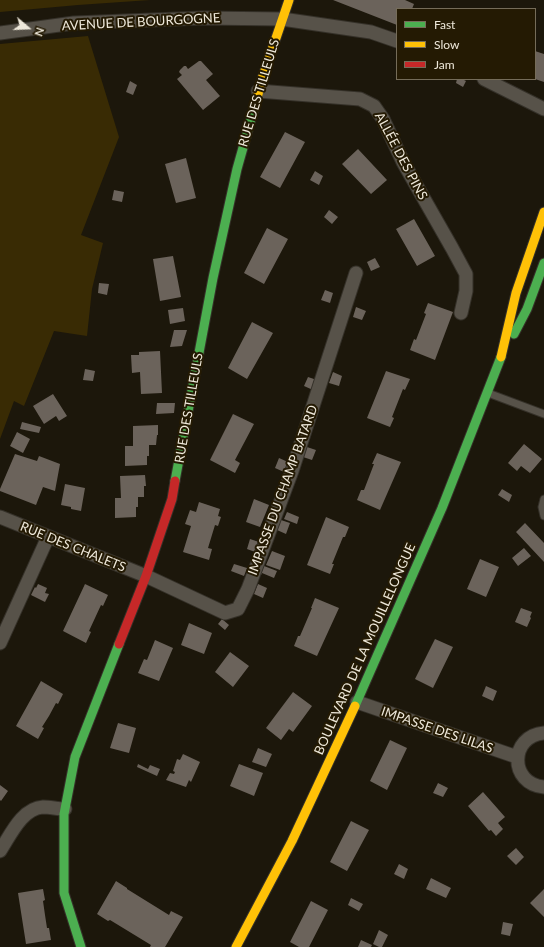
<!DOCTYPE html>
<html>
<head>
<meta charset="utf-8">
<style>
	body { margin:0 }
	#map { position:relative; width:544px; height:947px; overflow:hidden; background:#1c170b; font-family:Lato,sans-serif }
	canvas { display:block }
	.legend { position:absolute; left:396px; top:8px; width:140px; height:72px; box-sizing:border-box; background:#241a03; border:1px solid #756c59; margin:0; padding:5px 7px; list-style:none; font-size:12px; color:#eee8da }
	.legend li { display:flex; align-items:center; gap:8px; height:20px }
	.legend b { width:20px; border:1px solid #756c59 }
	.north { position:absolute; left:8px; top:8px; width:40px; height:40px; -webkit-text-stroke:3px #241a03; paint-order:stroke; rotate:109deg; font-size:11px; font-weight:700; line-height:16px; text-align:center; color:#eee8da }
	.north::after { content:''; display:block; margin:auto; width:14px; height:18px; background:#eee8da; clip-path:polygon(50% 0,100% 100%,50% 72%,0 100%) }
</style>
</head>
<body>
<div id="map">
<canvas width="544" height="947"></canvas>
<ul class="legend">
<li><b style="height:5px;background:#4caf50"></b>Fast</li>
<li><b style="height:5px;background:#ffc107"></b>Slow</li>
<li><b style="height:5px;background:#c62828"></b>Jam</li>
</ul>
<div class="north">N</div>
</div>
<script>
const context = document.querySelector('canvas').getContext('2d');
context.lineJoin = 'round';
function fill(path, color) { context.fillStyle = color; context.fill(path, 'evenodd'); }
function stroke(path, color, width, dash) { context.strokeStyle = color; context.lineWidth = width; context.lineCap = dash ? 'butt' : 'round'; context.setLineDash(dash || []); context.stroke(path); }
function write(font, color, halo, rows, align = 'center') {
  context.font = font + ' Lato,sans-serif'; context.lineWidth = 4; context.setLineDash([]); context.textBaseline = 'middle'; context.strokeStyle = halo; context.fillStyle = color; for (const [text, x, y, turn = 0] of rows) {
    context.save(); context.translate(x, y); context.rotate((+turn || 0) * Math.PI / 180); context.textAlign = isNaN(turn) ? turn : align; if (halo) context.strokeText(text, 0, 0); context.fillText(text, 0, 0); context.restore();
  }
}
const green = new Path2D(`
	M0,0H150L78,5L0,12Z
	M88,36L119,137L81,235L103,243L92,289L87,336L54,331L24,406L14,401L0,439V44Z`);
const building = new Path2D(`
	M333,0H405L414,4L412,9H397V25Z
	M535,51L544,54V82L535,79Z
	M199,61H201L213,74L206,80L220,96L203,110L177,79L182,75L179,72L180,70L184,66H186L188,69Z
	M457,79H462L466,81L463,87L456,83Z
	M130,81L137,85L133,95L126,92Z
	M285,132L305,142L280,188L260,177Z
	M358,149L387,180L371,194L342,164Z
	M186,158L196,198L176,203L165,164Z
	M315,171L323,176L319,185L310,180Z
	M114,190L124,192L122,202L112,200Z
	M329,210L338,217L332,224L324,217Z
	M414,219L435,256L417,266L396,229Z
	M267,228L288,239L264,284L244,273Z
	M173,256L181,297L160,301L153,259Z
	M375,258L380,267L371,271L367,262Z
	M99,283L109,284L107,295L98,293Z
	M325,290L333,293L330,303L321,300Z
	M428,303L453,312L435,360L410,350L414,339L416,340L426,314L424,313Z
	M356,307L366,311L362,320L353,317Z
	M183,308L185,321L170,324L168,310Z
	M252,322L273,333L247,379L228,368Z
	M174,330H187L182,346L170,347Z
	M160,351L162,393L141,394L140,372L132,373L131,355H139V352Z
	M85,369L95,371L93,381L83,380Z
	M386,371L410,379L405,390L403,389L392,417L394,418L390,427L367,418Z
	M333,372L342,376L339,386L329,383Z
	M308,377L317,380L313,390L304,386Z
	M53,394L67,416L59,421L56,416L44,424L33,406Z
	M157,403H175L174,413L156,414Z
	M233,414L254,424L235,460L240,463L235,473L210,460Z
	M22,422L41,427L39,433L20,429Z
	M158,425V435H157L156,445H149V456H147V465L125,466V446H133V426Z
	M17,432L30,439L23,453L10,446Z
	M524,444L542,459L530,473L521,466L517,471L508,463Z
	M307,447L316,450L312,460L303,457Z
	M377,453L401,462L380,510L357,500L361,490H364L374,464H372Z
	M15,454L37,461L39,456L60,464L55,491L43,487L36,505L0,491V489Z
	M279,458L288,462L284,472L275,468Z
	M145,475L146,486H144V497H138V507H136V517L115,518V498H121L120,476Z
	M65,484L85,488L81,511L71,509V507L61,505Z
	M502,489L512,495L509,502L498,495Z
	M254,499L269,505L260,527L246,522Z
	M199,502L220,509L218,516L221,517L218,526L215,525L208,548L212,549L209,560L183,552L191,526L185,524L190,510L196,512Z
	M287,512L299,517L297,524L284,519Z
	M326,517L349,527L345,537H343L332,564H334L330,574L307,565Z
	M281,520L290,523L286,534L277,530Z
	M525,523L544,543V562L516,532Z
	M250,539L259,542L255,552L247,549Z
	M524,548L531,556L518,566L512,558Z
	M272,551L285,556L280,570L266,565Z
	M480,559L499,567L486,597L467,589Z
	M234,564L247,568L244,576L231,571Z
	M264,566L277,571L274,578L262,573L261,575L260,574L261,570L262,571Z
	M38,584L47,588L45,593L49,594L45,602L31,595L35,587L36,588Z
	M85,584L108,595L103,606L101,605L89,631L91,632L86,643L63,631Z
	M258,584L267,588L263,598L254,594Z
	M315,598L339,608L317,656L294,646L298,636H300L312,608H311Z
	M521,608L532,612L530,617L531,618L527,627L515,622Z
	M222,619L229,625L225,630L218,624Z
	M189,623L212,633L204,654L181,645Z
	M435,639L453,647L433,688L415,679Z
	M155,640L173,648L159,681L138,673L144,659L147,660Z
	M230,652L249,666L233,687L215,672Z
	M41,681L63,694L58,704L56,703L49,716L42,727L44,728L38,739L16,726Z
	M486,686L497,691L493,701L482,696Z
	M293,692L312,706L293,732L289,729L281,740L266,728Z
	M118,723L136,728L129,753L110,748Z
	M390,740L407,748L387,790L370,781Z
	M258,748L272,754L266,767L252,762Z
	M183,754L200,762L191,782L189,780L186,787L166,780L170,773L174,774L175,772L173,771L177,759L180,760Z
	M138,764L148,769L150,765L160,769L157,776L137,767Z
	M239,764L263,773L254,796L230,786Z
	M438,783L448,788L443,797L433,793Z
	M0,785L8,791L1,801L0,800Z
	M483,792L505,817L498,823L503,829L496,836L491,830L489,831L468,806Z
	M351,821L369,830L347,871L330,862Z
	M516,848L524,857L516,865L507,856Z
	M399,864L408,869L404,879L394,874Z
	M431,878L451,888L446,898L426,889Z
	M116,881L127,888V889L169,915L171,911L183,917L165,947H150L151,945L110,920L108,921L97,914Z
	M43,889L45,900L43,901L45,915L47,928H49L51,940L26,944L18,893Z
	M544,889V917L530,903Z
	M351,898L363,904L359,911L348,905Z
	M311,901L328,910L309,947H299L290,942Z
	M503,922L513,924L510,936L501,934Z
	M379,930L388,935L382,947H379L373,944Z
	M361,940L372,945L371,947H358Z`);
const lane = new Path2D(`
	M488,393L544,414
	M544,499L542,507L544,516`);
const street = new Path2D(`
	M0,33L74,23L203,18L282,19L371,32L397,41
	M484,79L544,109
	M258,91L360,99L374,106L383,119L403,162L452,248L466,274V291L461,313
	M0,517L146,576L225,613L238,609L248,589L292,471L356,273
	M0,643L48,537
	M357,702L517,757
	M544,733C509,736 509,784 544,787
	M0,851C10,836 22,808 43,807C50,807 58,809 65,809`);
const fast = new Path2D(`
	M514,334L527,309L544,263
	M175,481L213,278L237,169L257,98
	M355,706L442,508L501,357
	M81,947L64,893V814L75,757L119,644`);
const slow = new Path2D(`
	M257,98L262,79L289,0
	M501,357L516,293L544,212
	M236,947L292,841L355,706`);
const jam = new Path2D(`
	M119,644L146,576L172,499L175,481`);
const streetNames = [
	["AVENUE DE BOURGOGNE",141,22,-3],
	["RUE DES TILLEULS",259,93,-73],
	["ALLÉE DES PINS",401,156,62],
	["RUE DES TILLEULS",189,408,-80],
	["IMPASSE DU CHAMP BATARD",283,490,-70],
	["RUE DES CHALETS",73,547,22],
	["BOULEVARD DE LA MOUILLELONGUE",365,649,-66],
	["IMPASSE DES LILAS",437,730,19]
];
fill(green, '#392b04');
fill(building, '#6b635b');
stroke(lane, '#353129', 9);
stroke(street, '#353129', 15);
stroke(fast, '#353129', 11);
stroke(slow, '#353129', 11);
stroke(jam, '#353129', 11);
stroke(lane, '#575249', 7);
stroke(street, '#575249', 13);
stroke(fast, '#4caf50', 9);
stroke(slow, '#ffc107', 9);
stroke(jam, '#c62828', 9);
write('13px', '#eee8da', '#241a03', streetNames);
</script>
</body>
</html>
